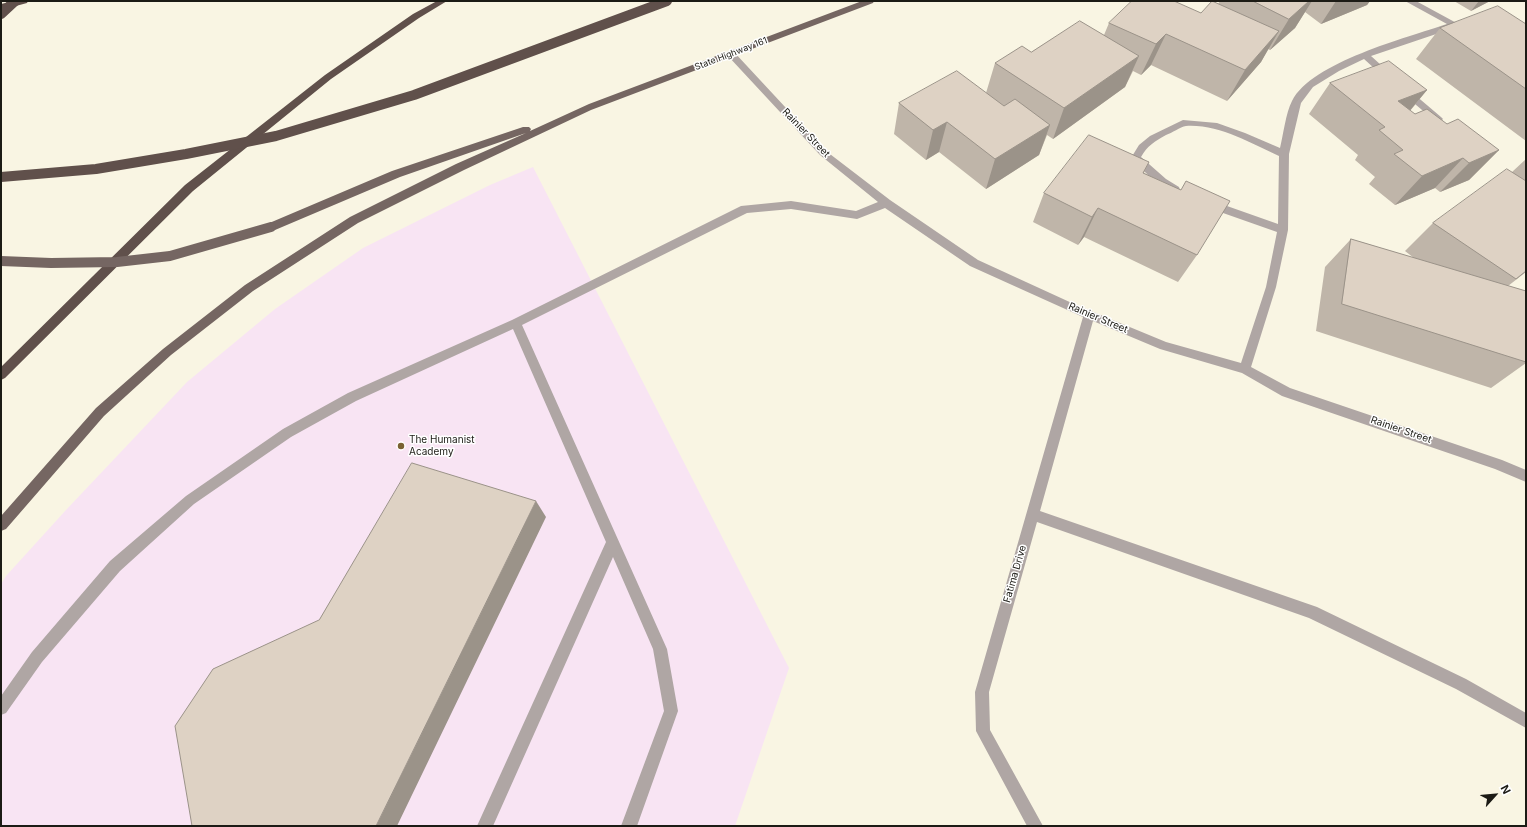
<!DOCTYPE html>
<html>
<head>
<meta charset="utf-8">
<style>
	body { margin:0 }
	#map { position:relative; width:1527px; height:827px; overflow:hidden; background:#f9f5e3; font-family:Inter,sans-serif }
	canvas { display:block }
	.frame { position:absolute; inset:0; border:2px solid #1c1b15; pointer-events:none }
	.north { position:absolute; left:1475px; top:775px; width:40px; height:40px; -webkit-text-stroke:3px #fff; paint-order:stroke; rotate:63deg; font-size:11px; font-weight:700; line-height:16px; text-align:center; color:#1c1b15 }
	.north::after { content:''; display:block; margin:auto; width:14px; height:18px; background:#1c1b15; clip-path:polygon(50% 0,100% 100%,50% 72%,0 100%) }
</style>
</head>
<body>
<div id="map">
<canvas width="1527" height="827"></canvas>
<div class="frame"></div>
<div class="north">N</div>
</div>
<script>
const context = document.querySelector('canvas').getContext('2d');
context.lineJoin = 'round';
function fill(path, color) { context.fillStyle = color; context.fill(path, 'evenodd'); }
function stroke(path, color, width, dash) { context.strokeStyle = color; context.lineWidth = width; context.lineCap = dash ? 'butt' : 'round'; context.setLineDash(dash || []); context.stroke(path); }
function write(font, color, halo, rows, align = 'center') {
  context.font = font + ' Inter,sans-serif'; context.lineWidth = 3; context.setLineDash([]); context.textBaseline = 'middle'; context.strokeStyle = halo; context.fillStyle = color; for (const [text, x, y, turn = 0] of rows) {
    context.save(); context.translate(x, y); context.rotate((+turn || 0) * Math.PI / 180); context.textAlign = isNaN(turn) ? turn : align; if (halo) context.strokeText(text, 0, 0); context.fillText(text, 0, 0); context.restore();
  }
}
const education = new Path2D(`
	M533,167L789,668L735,826H1V584L6,576L66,510L187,382L275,309L363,248L490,185Z`);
const minor = new Path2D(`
	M1405,1H1416L1462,26L1461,28H1454L1371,56L1391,74L1393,76L1391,78H1385L1364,59L1339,71L1313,87L1301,103L1289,154L1288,230L1276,287L1251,367L1290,388L1502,460L1526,470V482L1495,469L1282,396L1242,373L1160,349L1093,321L1040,511L1317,607L1466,679L1526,713V728L1456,689L1309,618L1037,522L989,692L990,730L1043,826H1027L976,731L975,692L1083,317L970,266L885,208L857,219L791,209L747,213L522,325L667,649L678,711L637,826H621L664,711L653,649L613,557L493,826H477L606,542L513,329L356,401L291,437L194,504L120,571L42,662L6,713L1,715V696L32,652L110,561L186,496L283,429L348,393L512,320L741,206L791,201L856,211L878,202L820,155L728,56L727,54L728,52H734L826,151L890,200L978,260L1074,304L1166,342L1241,363L1266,287L1277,232L1206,207L1205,204L1206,201L1210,200L1278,224L1279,156C1250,143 1219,124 1186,126C1180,127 1172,133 1166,135C1155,141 1147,146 1141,157L1166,179L1179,187L1180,190L1179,193L1175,194L1158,185L1131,158L1139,145L1150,136L1183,120L1217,123L1245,133L1280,148C1283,136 1286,112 1292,101C1312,62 1406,38 1447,24Z
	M1405,88L1408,89L1441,117L1443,119L1441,121H1435L1402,93L1400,91L1402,89Z`);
const major = new Path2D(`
	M862,1H874L873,3L591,110L464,170L358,223L253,291L171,355L104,416L6,529L1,531V516L96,408L163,349L245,285L350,217L456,164L526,133L400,177L275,230H267L266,227L267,224L392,171L523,127H529L531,129L530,131L589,104Z`);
const highway = new Path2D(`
	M14,1H28L27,3L1,10V4Z
	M437,1H447L419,18L331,79L193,191L5,378L1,380V367L185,185L325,75L413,14Z`);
const majorBridge = new Path2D(`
	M1,261L51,263L117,262L170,256L271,227`);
const highwayBridge = new Path2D(`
	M1,14L15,1
	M1,177L96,169L186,154L276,136L414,95L667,1`);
const wall = new Path2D(`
	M1220,1H1370L1367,5L1321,24L1305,12L1295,28L1270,50L1268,49L1261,62L1227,101L1151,65L1141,75L1133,71L1125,87L1053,139L1047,135L1039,155L986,189L939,152L926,160L894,134L899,103L986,93L995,63L1031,52L1104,35L1109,23L1201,13L1218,4Z
	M1454,1H1490L1471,11Z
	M1526,24V141L1416,59L1440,28Z
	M1330,83L1427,90L1410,111L1415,114L1447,124L1499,150L1469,180L1440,192L1435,188L1395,205L1369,184L1375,177L1355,160L1358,155L1309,114Z
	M1526,159V272L1508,286L1526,291V363L1491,388L1316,331L1325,267L1351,239L1414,258L1405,251L1433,223L1512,172Z
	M1149,162L1144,173L1181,190L1197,255L1178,282L1084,237L1078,245L1033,222L1044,193Z`);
const shadedWall = new Path2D(`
	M1309,1H1312L1295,28L1270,50L1289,19Z
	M1336,1H1370L1367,5L1321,24Z
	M1479,1H1490L1471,11Z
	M1279,31L1261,62L1227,101L1245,70Z
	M1166,34L1151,65L1141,75L1156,44Z
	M1139,56L1125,87L1053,139L1064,108Z
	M1427,90L1402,120L1398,101Z
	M947,122L939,152L926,160L933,130Z
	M1050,125L1039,155L986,189L995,159Z
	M1499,150L1469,180L1440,192L1469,163Z
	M1463,158L1435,188L1395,205L1422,176Z
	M1098,208L1084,237L1078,245L1092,217Z
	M536,501L546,517L397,826H376Z`);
const building = new Path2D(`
	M1132,1H1174L1201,13L1212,1L1279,31L1245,70L1166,34L1156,44L1109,23Z
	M1253,1H1309L1289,19Z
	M1498,6L1526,24V89L1440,28Z
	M1080,21L1139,56L1064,108L995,63L1022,46L1031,52Z
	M1389,61L1427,90L1398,101L1415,114L1427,109L1447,124L1458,119L1499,150L1469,163L1463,158L1422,176L1394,154L1403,150L1379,130L1385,127L1330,83Z
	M957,71L1004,106L1015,99L1050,125L995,159L947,122L933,130L899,103Z
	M1089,135L1149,162L1143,173L1181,190L1186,181L1230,201L1197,255L1098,208L1092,217L1044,193Z
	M1507,169L1526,181V271L1516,279L1433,223Z
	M1351,239L1526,291V362L1342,304Z
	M412,463L536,501L376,826H192L175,726L213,669L319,620Z`);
const markers = [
	[401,446,4,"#796132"]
];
const farStreetnames = [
	["State Highway 161",731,54,-21]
];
const streetNames = [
	["Rainier Street",806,133,46],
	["Rainier Street",1098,318,23],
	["Rainier Street",1401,430,19],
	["Fatima Drive",1015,574,-74]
];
const poiNames = [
	["The Humanist",409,440],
	["Academy",409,452]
];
fill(education, '#f8e4f3');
fill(minor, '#afa6a4');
fill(major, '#756662');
fill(highway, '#60504b');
stroke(majorBridge, '#756662', 10);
stroke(highwayBridge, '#60504b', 10);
fill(wall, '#bfb5a9');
fill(shadedWall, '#9b9389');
fill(building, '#ded2c4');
stroke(building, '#9b9389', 1);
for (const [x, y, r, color] of markers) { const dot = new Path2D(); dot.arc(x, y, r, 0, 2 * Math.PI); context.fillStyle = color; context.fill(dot); stroke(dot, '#fff', 1.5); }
write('9px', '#1c1b15', '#fff', farStreetnames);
write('10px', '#1c1b15', '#fff', streetNames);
write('10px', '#1c1b15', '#fff', poiNames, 'left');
</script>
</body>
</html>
